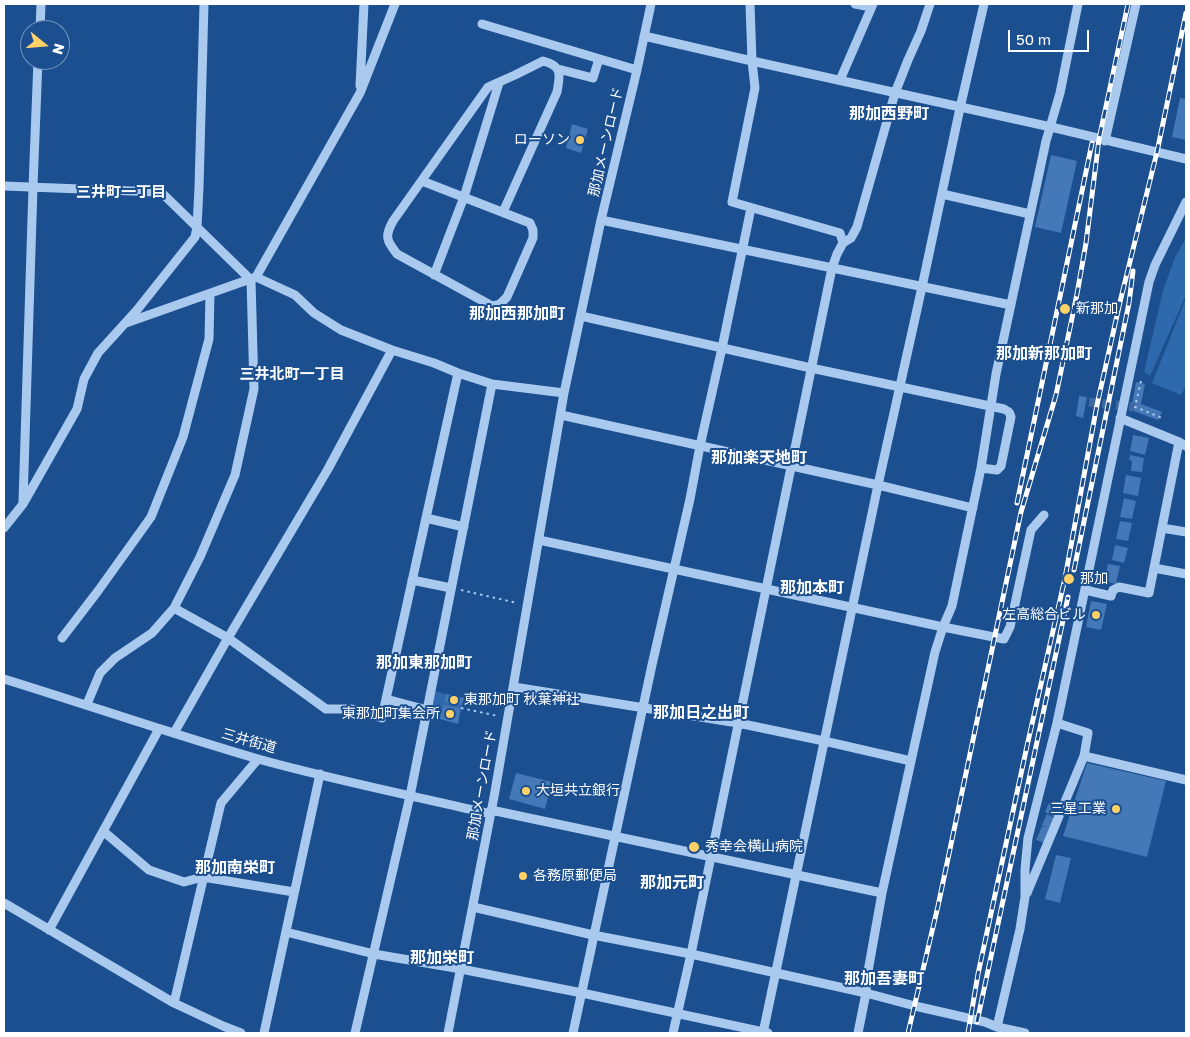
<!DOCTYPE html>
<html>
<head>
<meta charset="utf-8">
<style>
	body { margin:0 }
	#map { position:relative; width:1190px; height:1037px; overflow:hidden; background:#1b4f8f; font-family:"Golos Text",sans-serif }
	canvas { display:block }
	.frame { position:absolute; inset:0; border:5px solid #fff; pointer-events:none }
	.north { position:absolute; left:20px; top:20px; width:50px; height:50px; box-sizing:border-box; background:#1b4f8f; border:1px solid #7695bc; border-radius:50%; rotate:107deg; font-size:14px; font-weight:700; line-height:20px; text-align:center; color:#fff }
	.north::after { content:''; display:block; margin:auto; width:18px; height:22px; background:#ffd166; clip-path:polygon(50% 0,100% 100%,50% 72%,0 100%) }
	.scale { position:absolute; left:1008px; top:30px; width:81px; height:22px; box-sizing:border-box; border:2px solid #fff; border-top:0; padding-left:6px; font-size:15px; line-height:18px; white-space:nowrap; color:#fff; -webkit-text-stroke:4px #1b4f8f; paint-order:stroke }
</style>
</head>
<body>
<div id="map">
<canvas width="1190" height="1037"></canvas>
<div class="frame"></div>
<div class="north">N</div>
<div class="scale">50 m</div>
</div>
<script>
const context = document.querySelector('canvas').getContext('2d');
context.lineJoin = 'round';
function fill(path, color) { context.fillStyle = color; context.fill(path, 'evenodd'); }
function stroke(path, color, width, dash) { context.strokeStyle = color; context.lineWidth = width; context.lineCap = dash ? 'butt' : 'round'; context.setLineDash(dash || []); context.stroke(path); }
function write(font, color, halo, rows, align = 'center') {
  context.font = font + ' "Golos Text","Noto Sans JP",sans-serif'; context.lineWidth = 4; context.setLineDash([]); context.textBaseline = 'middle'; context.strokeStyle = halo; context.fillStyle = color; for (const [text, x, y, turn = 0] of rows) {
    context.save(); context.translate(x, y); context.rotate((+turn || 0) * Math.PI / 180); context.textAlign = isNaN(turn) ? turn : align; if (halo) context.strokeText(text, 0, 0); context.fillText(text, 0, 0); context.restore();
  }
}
const green = new Path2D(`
	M1186,238V295L1150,376L1144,372L1163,291L1175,257Z
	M1186,298V386L1181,395L1152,383Z
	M430,690L446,694L444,702L462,705L461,708L440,719L426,714Z`);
const building = new Path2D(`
	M1180,98L1186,99V140L1172,137Z
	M572,124L588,129L581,153L566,148Z
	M1051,155L1077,161L1061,233L1035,227Z
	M1136,382L1145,384L1141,404L1162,412L1158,420L1131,410Z
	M1079,396L1087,397L1083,418L1076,416Z
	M1133,435L1149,438L1145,455L1130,451Z
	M1130,455L1144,458L1142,472L1131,471L1132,461L1129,460Z
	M1126,475L1141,478L1138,496L1123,493Z
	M1124,498L1136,501L1132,519L1120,517Z
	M1120,521L1132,523L1128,541L1116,539Z
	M1115,545L1128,548L1124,563L1112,560Z
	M1108,564L1120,566L1116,584L1104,581Z
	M1091,601L1107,604L1101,630L1086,627Z
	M446,694L464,698L462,705L444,702Z
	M443,705L461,708L458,724L440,719Z
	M1087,763L1166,781L1147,857L1063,836Z
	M516,773L552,782L545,809L509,799Z
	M1049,803L1059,808L1055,817L1045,812Z
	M1047,814L1055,818L1045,843L1036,840L1042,826L1047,828L1042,825Z
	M1056,855L1071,858L1060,903L1045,899Z`);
const minorTunnel = new Path2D(`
	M1089,402L1135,407`);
const path = new Path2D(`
	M1141,381L1135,407L1162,418
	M461,590L517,603
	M461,708L498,716`);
const minor = new Path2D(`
	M750,4L752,61L755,88L732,202L840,233L843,243
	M855,4L871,7
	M482,24L637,70
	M40,30L41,4
	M644,36L752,61L1051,127L1186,159
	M558,69L593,78L599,59
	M840,80L873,4
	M360,86L364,4
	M1105,141L1136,4
	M422,181L530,223L533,230V238L507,297L500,304L492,306L397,254C387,241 384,237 393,221L488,87L515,75L543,61C563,66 560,75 557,92L503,212
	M4,186L157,192L163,194L251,280L254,389L235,475L200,557L174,608L152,633L115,658L100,673L87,704
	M942,194L1030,214
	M601,220L1011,305
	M434,275L464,197L499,83
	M256,277L295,295L314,313L341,330L392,350L434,363L458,373L492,384L564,393
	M581,316L811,368L1004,409L1009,412L1011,417L1001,466L997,470L981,468
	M126,323L256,277L360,93L395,4
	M561,415L878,485L973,508
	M1120,418L1179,442L1186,446
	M23,502L33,187L38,60
	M426,518L458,373
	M4,528L23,504L77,409L84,379L98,353L137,310L195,237L197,227L199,188L204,4
	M1162,528L1186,532
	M539,540L943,627L1004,639L1010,627L1031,530L1044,515
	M1154,568L1186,574
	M412,580L451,588
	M1085,590L1111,596L1113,590L1119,587L1149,593L1179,442
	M174,608L228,638L326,709H352L382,718L386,699L427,710
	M62,638L98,591L151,517L183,437L209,339L210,294
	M4,679C88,705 172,734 258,759C334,780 413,796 491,814
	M514,687L738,723L824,741L911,761
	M386,699L426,518L464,527
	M174,733L228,638L328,469L392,350
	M1084,756L1186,780
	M491,810L882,893
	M103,831L149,870L184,882L203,877L294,892
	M1027,893L1084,756L1088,733L1057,723
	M4,903L174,1003L223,1026L241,1033
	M473,907L593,935L691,954L866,993L915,1006L985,1022L997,1027L1025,1033
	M49,930L159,729
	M286,932L374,954L461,969L582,993L768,1033
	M174,1003L221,803L258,759
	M997,1027L1020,929L1025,897V869L1028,838L1057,723L1149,282L1155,265L1186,202
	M264,1033L320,774
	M355,1033L410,796L492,384
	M448,1033L494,797L564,393L601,220L637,70L651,4
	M573,1033L652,665L690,499L700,446L722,348L751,208
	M673,1033L691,954L832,268L837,254L843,243L851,238L857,227L895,93L908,60L921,31L930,4
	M763,1033L878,485L922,287L960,108L984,4
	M858,1033L866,993L867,977L882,893L935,652L943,627L952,606L981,468L996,374L1046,141L1060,93L1078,4`);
const rail = new Path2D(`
	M1017,503L1092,143
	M1074,570L1129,303L1133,271
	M977,1022L1068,597
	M908,1033L938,906L1021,512L1056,395L1077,294L1086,243L1099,139L1128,4
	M968,1033L978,974L1027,746L1065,578L1097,405L1120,302L1157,152L1186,13`);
const markers = [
	[580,140,5,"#ffd166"],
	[1065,309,6,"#ffd166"],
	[1069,579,6,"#ffd166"],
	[1096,615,5,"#ffd166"],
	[454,700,5,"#ffd166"],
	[450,714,5,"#ffd166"],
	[526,791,5,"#ffd166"],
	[1116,809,5,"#ffd166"],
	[694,847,6,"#ffd166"],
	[523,876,5,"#ffd166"]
];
const poiNames = [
	["ローソン",570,140,"right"],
	["新那加",1076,309],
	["那加",1080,579],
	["左高総合ビル",1086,615,"right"],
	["東那加町 秋葉神社",464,700],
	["東那加町集会所",440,714,"right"],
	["大垣共立銀行",536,791],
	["三星工業",1106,809,"right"],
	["秀幸会横山病院",705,847],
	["各務原郵便局",533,876]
];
const streetNames = [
	["那加メーンロード",606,142,-77],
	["三井街道",249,741,16],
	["那加メーンロード",482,785,-80]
];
const neighbourhoodNames = [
	["三井町一丁目",121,192],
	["三井北町一丁目",292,374]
];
const quarterNames = [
	["那加西野町",889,114],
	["那加西那加町",517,314],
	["那加新那加町",1044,354],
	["那加楽天地町",759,458],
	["那加本町",812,588],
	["那加東那加町",424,663],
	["那加日之出町",701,713],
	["那加南栄町",235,868],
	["那加元町",672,883],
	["那加栄町",442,958],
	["那加吾妻町",884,979]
];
fill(green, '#2e69ad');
fill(building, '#4478b7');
stroke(minorTunnel, '#3d69a0', 9, [9, 4.5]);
stroke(path, '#a9c9ee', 2, [2.5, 4]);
stroke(minor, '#a9c9ee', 9);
stroke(rail, '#fff', 5);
stroke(rail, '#1b4f8f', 3, [9]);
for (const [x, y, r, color] of markers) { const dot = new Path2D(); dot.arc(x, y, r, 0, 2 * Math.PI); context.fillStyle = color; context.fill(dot); stroke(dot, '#1b4f8f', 2); }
write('14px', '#fff', '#1b4f8f', poiNames, 'left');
write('14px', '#fff', '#1b4f8f', streetNames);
write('bold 15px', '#fff', '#1b4f8f', neighbourhoodNames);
write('bold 16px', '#fff', '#1b4f8f', quarterNames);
</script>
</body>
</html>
